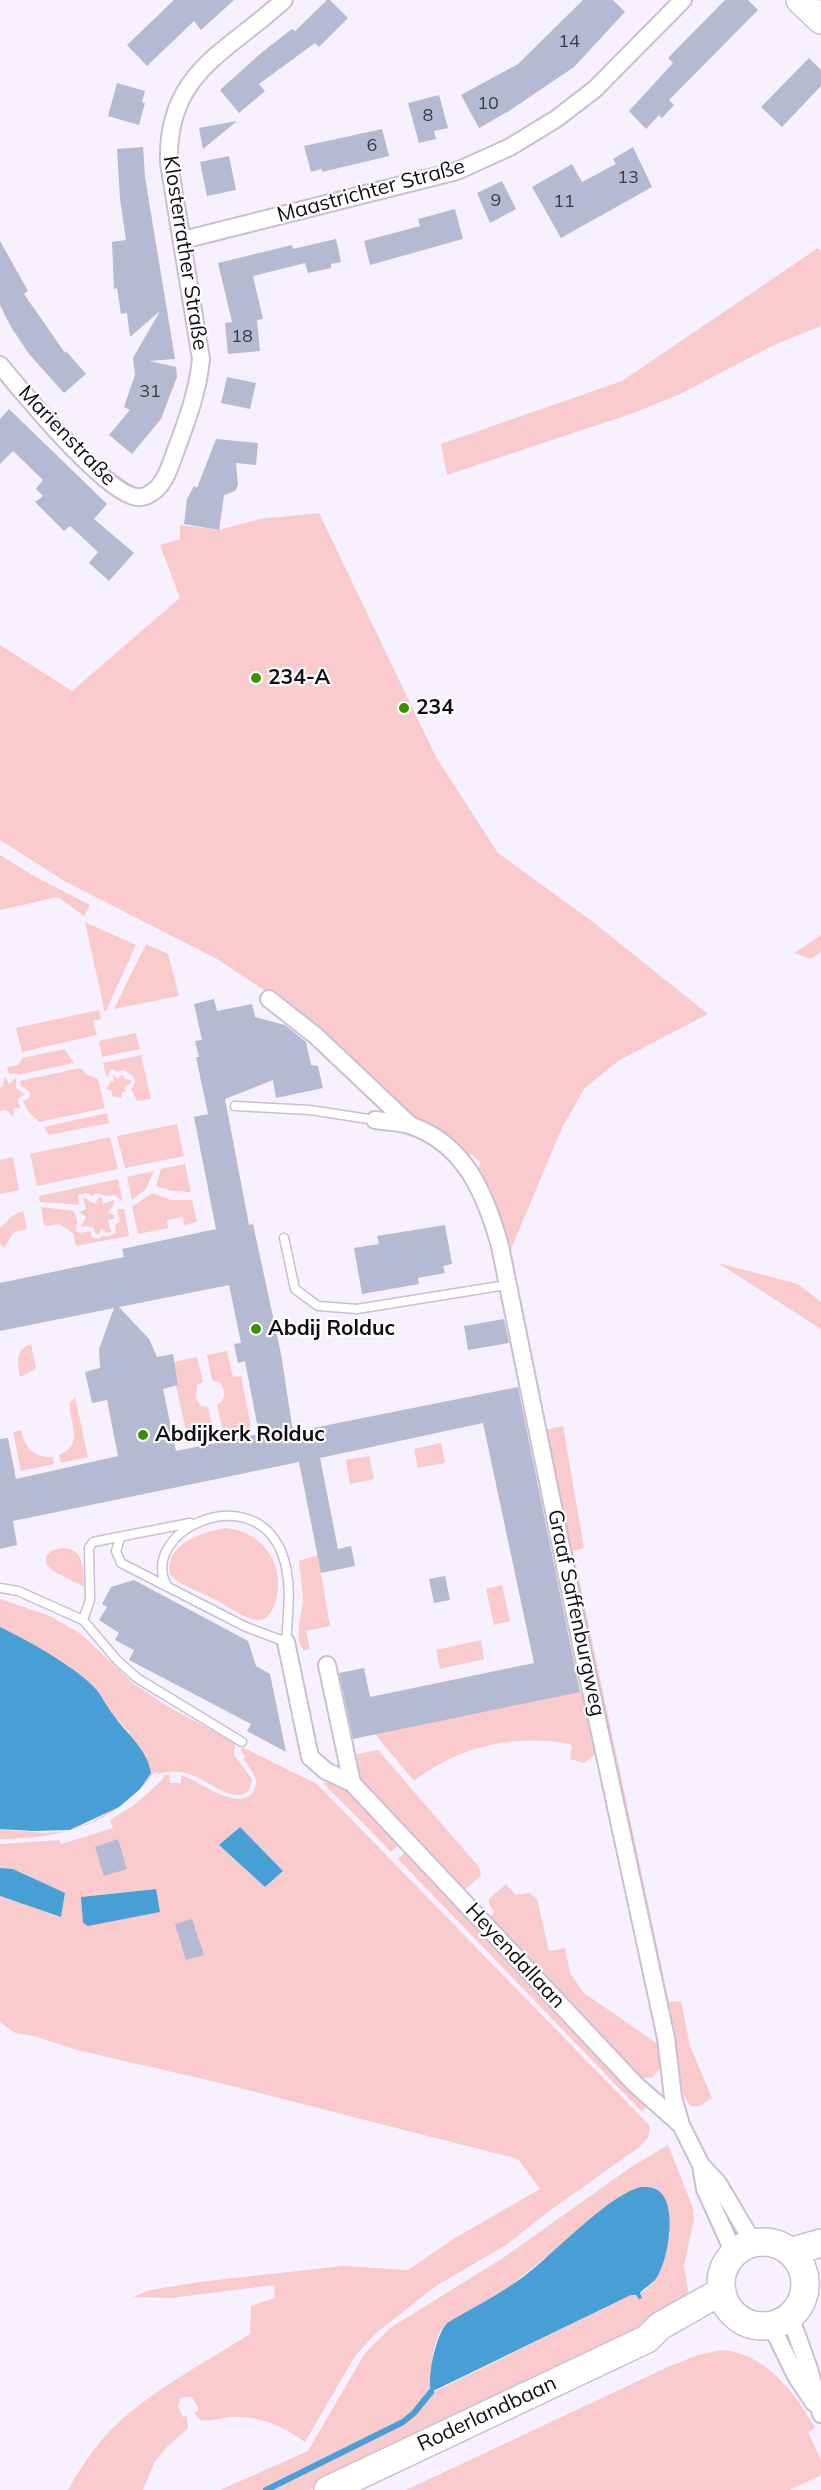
<!DOCTYPE html>
<html>
<head>
<meta charset="utf-8">
<style>
	body { margin:0 }
	canvas { display:block; background:#f7f0fe }
</style>
</head>
<body>
<canvas width="821" height="2490"></canvas>
<script>
const context = document.querySelector('canvas').getContext('2d');
context.lineJoin = 'round';
function fill(path, color) { context.fillStyle = color; context.fill(path, 'evenodd'); }
function stroke(path, color, width, dash) { context.strokeStyle = color; context.lineWidth = width; context.lineCap = dash ? 'butt' : 'round'; context.setLineDash(dash || []); context.stroke(path); }
function write(font, color, halo, rows, align = 'center') {
  context.font = font + ' Mulish,sans-serif'; context.lineWidth = 4.5; context.setLineDash([]); context.textBaseline = 'middle'; context.strokeStyle = halo; context.fillStyle = color; for (const [text, x, y, turn = 0] of rows) {
    context.save(); context.translate(x, y); context.rotate((+turn || 0) * Math.PI / 180); context.textAlign = isNaN(turn) ? turn : align; if (halo) context.strokeText(text, 0, 0); context.fillText(text, 0, 0); context.restore();
  }
}
const green = new Path2D(`
	M818,248L821,251V326L774,345L680,394L631,414L447,475L441,444L622,381Z
	M319,513L436,757L498,853L593,922L708,1014L618,1061L584,1089L562,1128L508,1256L477,1172L480,1163L472,1154L464,1156L412,1121L273,996L217,959L66,882L0,840V645L72,691L180,598L160,545L180,539V525L219,530L260,519Z
	M0,855L34,876L90,905L84,916L58,897L0,910Z
	M85,922L136,945L105,1013Z
	M821,935V952L810,959L794,953Z
	M146,944L168,954L179,996L114,1009Z
	M99,1010L101,1019L93,1021L97,1035L22,1052L16,1028Z
	M136,1033L140,1049L102,1057L99,1041Z
	M65,1049L74,1063L18,1075L17,1073L9,1074L7,1067L18,1065L22,1058Z
	M141,1055L151,1099L137,1101L131,1090L135,1082L133,1076L123,1070L117,1072L113,1069L110,1070L107,1078L103,1063Z
	M80,1068L88,1075L98,1079L105,1108L39,1122L27,1110L23,1101L29,1098L30,1092L21,1086L20,1081Z
	M113,1074L117,1079L122,1075L125,1079L131,1080V1083L124,1087L126,1092H122V1098L112,1096V1091L106,1089L110,1082L114,1081Z
	M5,1077L9,1084L16,1078V1088L25,1094L18,1098V1102L21,1108H14L13,1116L6,1110L0,1111V1088L3,1086Z
	M107,1113L109,1123L49,1135L44,1127Z
	M177,1124L184,1156L125,1168L117,1136Z
	M110,1137L118,1169L37,1186L30,1154Z
	M13,1157L19,1190L0,1194V1160Z
	M185,1164L191,1192L172,1191L156,1186L161,1169Z
	M154,1171L146,1189L132,1200L127,1177Z
	M118,1179L123,1202L115,1195L106,1196L96,1193L93,1196L86,1193L78,1195L79,1205L40,1202L39,1196Z
	M152,1193L171,1200H192L197,1222L184,1225L183,1217L167,1220L168,1228L138,1234L132,1207Z
	M83,1197L95,1204L98,1198H102L103,1204L114,1200L113,1206L108,1212L114,1215V1219L108,1220L111,1232L107,1233L101,1228L99,1234H96L92,1226L91,1228L89,1226L81,1227L86,1217L79,1212L86,1209Z
	M41,1207L74,1211L77,1220L76,1230L79,1233L91,1231V1236L98,1239L104,1235L106,1237L116,1233L115,1225L120,1222L117,1209H124L129,1236L76,1246L73,1233L59,1224L44,1226Z
	M23,1211L27,1229L14,1232L4,1248L0,1244V1228L12,1216Z
	M718,1263L798,1284L821,1302V1329Z
	M31,1344L36,1369L20,1377C18,1362 14,1351 31,1344Z
	M227,1351L233,1377L241,1376L251,1427L223,1433L217,1405C226,1400 226,1391 220,1383L212,1380L207,1355Z
	M197,1357L203,1382L197,1385L196,1398L201,1406L208,1407L215,1435L188,1440L176,1386L178,1385L174,1362Z
	M75,1397L88,1457L61,1463L59,1455C86,1444 68,1422 70,1403Z
	M563,1426L584,1548L573,1551L669,2002L681,2001L690,2046L712,2098C691,2112 690,2109 680,2087L659,1972L544,1430Z
	M21,1430C25,1448 34,1458 53,1457L54,1464L21,1471L13,1432Z
	M441,1443L445,1463L418,1468L414,1449Z
	M369,1456L374,1479L350,1484L346,1460Z
	M225,1528C264,1531 287,1567 275,1604C272,1611 268,1619 260,1620C246,1621 226,1605 214,1599C201,1592 178,1585 170,1574C164,1544 203,1532 225,1528Z
	M63,1548C85,1549 83,1569 84,1587L53,1571L46,1564V1556L53,1550Z
	M318,1555L330,1626L306,1631L310,1649L304,1650C293,1640 302,1613 303,1599C303,1587 300,1574 299,1561Z
	M502,1585L510,1621L494,1625L486,1589Z
	M0,1599L50,1616L81,1634L134,1684L167,1706L235,1743L234,1755L252,1779L249,1791C223,1808 199,1760 159,1774L155,1772C114,1825 65,1838 0,1839V1829C21,1831 45,1835 66,1831C88,1827 123,1804 140,1789L130,1733L114,1717L94,1687L63,1662L0,1627Z
	M481,1640L484,1659L440,1669L436,1650Z
	M583,1691L597,1753L584,1763L570,1759L572,1746L570,1744C514,1734 459,1746 414,1781L375,1734Z
	M242,1747L317,1784L650,2126L648,2138L638,2148L548,2212L506,2245L436,2286L376,2333L355,2356L305,2442C281,2425 258,2415 229,2417C219,2418 210,2422 200,2420L194,2413L199,2410L192,2397H185L180,2399L178,2407L183,2417L187,2416L188,2428L167,2447L154,2463L143,2490H68C81,2467 98,2441 118,2423C156,2388 206,2362 250,2334L251,2306L275,2298L274,2285L171,2298L133,2297L150,2290L199,2282L343,2266L408,2270L455,2238L540,2189L518,2159L220,2083L77,2050L34,2036L15,2033L0,2022V1896L61,1917L65,1894L14,1869L0,1868V1844L59,1840L61,1844L113,1828L110,1820L137,1803L164,1778L163,1776L169,1774L170,1783H181V1775C198,1780 239,1813 253,1792C262,1779 249,1768 243,1758L245,1757L241,1750ZM239,1827L283,1871L265,1887L220,1846ZM155,1889L160,1912L84,1922L81,1897Z
	M378,1750L479,1867L481,1876L463,1891L354,1773L352,1755Z
	M323,1783H342L399,1844L391,1852Z
	M406,1851L640,2099L646,2108L641,2111L398,1859Z
	M506,1884L516,1895L529,1893L537,1899L549,1951L565,1948L570,1973L584,1993L658,2044L663,2066L651,2078L633,2077L487,1919L494,1912L489,1904V1899Z
	M668,2145L693,2208L694,2219L684,2266L690,2301L457,2421L310,2490H220L308,2451L365,2353L390,2328L503,2258L631,2167ZM580,2229L670,2232L662,2267L652,2284L640,2294L642,2297L631,2295L434,2392C431,2369 430,2340 447,2323L508,2288Z
	M721,2350C764,2352 796,2393 815,2428L808,2432L821,2460V2475L790,2490H406L670,2366L698,2355Z`);
const water = new Path2D(`
	M0,1627C27,1640 72,1665 93,1686C102,1695 106,1706 114,1716C127,1734 147,1749 151,1773L140,1789L119,1807L70,1830L33,1831L0,1829Z
	M240,1827L283,1871L265,1887L219,1845Z
	M0,1868L13,1869L65,1893L61,1917L0,1896Z
	M156,1889L160,1912L88,1926L83,1923L81,1897Z
	M641,2187C647,2187 654,2187 659,2191C678,2206 668,2260 657,2277C653,2284 645,2287 640,2293L642,2298L639,2299L636,2295H631L431,2392C427,2376 436,2335 447,2323C474,2307 502,2293 527,2274C555,2252 610,2194 641,2187Z`);
const stream = new Path2D(`
	M266,2490L403,2422L414,2413L431,2392`);
const building = new Path2D(`
	M174,0H234L201,30L194,21L147,66L127,45Z
	M327,0H330L348,18L319,47L315,43L259,84L265,91L239,113L220,90L261,53L292,29L295,31Z
	M583,0H613L625,12L574,67L509,111L479,128L461,95L518,64Z
	M725,0H748L758,10L669,100L674,105L662,118L659,115L646,129L629,111L673,63L668,58Z
	M809,58L821,70V86L782,127L761,107Z
	M117,83L145,91L142,102L145,103L139,125L108,116Z
	M439,95L448,128L434,131L436,139L419,143L408,103Z
	M237,121L203,149L199,128Z
	M382,129L389,156L322,172V169L311,172L304,146Z
	M143,147L145,177L175,359L149,361L176,367L177,377L161,419L132,454L109,435L130,410L124,407L135,375L133,358L160,311L130,337L127,313L121,314L117,288L114,289L112,242L126,240L120,199L117,149Z
	M633,147L652,187L561,238L532,187L572,164L582,182L616,164L613,159Z
	M229,156L236,190L207,196L200,162Z
	M502,181L516,209L490,223L477,193Z
	M455,209L463,239L370,265L364,241L420,226L418,219Z
	M336,239L341,262L331,264V268L308,273L305,263L253,276L263,319L257,320L260,351L228,354L225,323L232,322L218,263L292,245L293,249Z
	M0,241L28,291L24,294L65,353L66,351L86,374L64,393L29,354L11,327L0,305Z
	M227,377L256,383L250,409L221,403Z
	M9,409L107,504L94,519L134,553L109,581L89,563L98,552L70,526L64,531L35,502L43,496L36,489L43,480L13,451L0,464V419Z
	M216,439L258,443L256,465L236,463L238,485L235,491L224,495L219,530L184,524L187,499L194,486L197,488Z
	M214,999L217,1011L252,1004L255,1017L285,1025L306,1042L311,1065L318,1066L323,1088L276,1098L273,1080L225,1099L249,1225L253,1224L281,1354L293,1432L518,1387L580,1692L353,1739L339,1673L364,1668L370,1697L534,1663L483,1423L320,1458L338,1549L351,1546L355,1566L321,1573L299,1462L13,1521L17,1545L0,1549V1439L8,1438L16,1479L118,1456L107,1400L92,1403L85,1372L100,1368L99,1349L114,1308L0,1331V1283L124,1257L122,1249L216,1229L194,1117L208,1114L196,1057H199L195,1041L202,1040L194,1004ZM229,1285L241,1343L234,1344L238,1363L245,1361L259,1434L176,1451L163,1389L178,1385L173,1354L157,1357L149,1339L119,1307Z
	M445,1225L452,1264L443,1266L445,1273L418,1278L419,1284L362,1294L354,1248L379,1244L377,1236Z
	M504,1319L509,1343L468,1350L464,1326Z
	M445,1576L450,1600L434,1603L429,1579Z
	M134,1580L248,1641L256,1666L270,1674L286,1752L247,1731L251,1724L129,1660L134,1650L115,1640L119,1633L99,1620L107,1607L102,1604L111,1587Z
	M118,1839L127,1869L104,1876L95,1847Z
	M192,1919L204,1955L186,1960L175,1924Z`);
const lane = new Path2D(`
	M235,1106L310,1110L375,1120
	M284,1238L295,1289L318,1306L357,1309L506,1285
	M120,1538L116,1551L121,1563L246,1627L286,1642C288,1613 293,1578 281,1551C249,1478 138,1533 167,1586
	M0,1588L18,1591L83,1620L117,1660L137,1678L242,1742
	M83,1620L90,1600L89,1548L93,1542L190,1523`);
const street = new Path2D(`
	M183,240L457,171L510,147L556,119L595,89L683,0
	M0,365C21,390 112,503 142,497C164,492 170,466 177,447C188,418 198,390 201,359L169,163C166,72 227,53 284,0
	M269,999L316,1036L410,1125
	M375,1120C387,1122 401,1122 412,1126C466,1145 486,1196 500,1246L583,1654L666,2038L673,2097L681,2125L701,2165L705,2189L734,2253
	M286,1642L310,1757L326,1771L352,1783L635,2084L681,2125
	M327,1665L352,1783
	M701,2165L718,2183L754,2244
	M790,2316L809,2369L821,2414
	M771,2325L796,2376L814,2403`);
const primary = new Path2D(`
	M800,0L821,20
	M721 2284a42 42 0 1 1 84 0a42 42 0 1 1-84 0Z
	M790,2252L821,2243
	M328,2490L647,2339L660,2326L722,2291`);
const markers = [
	[256,678,6,"#399100"],
	[404,708,6,"#399100"],
	[256,1329,6,"#399100"],
	[143,1435,6,"#399100"]
];
const numberNames = [
	["14",569,42],
	["10",488,104],
	["8",428,116],
	["6",372,146],
	["13",628,178],
	["9",496,201],
	["11",564,202],
	["18",242,337],
	["31",150,392]
];
const streetNames = [
	["Maastrichter Straße",371,191,-15],
	["Klosterrather Straße",185,253,81],
	["Marienstraße",67,436,46],
	["Graaf Saffenburgweg",576,1613,78],
	["Heyendallaan",515,1956,47],
	["Roderlandbaan",487,2414,-25]
];
const poiNames = [
	["234-A",268,678],
	["234",416,708],
	["Abdij Rolduc",268,1329],
	["Abdijkerk Rolduc",155,1435]
];
fill(green, '#f9cbcd');
fill(water, '#489fd6');
stroke(stream, '#489fd6', 6);
fill(building, '#b4bad1');
stroke(lane, '#cabfd6', 11);
stroke(street, '#cabfd6', 20);
stroke(primary, '#cabfd6', 30);
stroke(lane, '#fff', 8);
stroke(street, '#fff', 16);
stroke(primary, '#fff', 27);
for (const [x, y, r, color] of markers) { const dot = new Path2D(); dot.arc(x, y, r, 0, 2 * Math.PI); context.fillStyle = color; context.fill(dot); stroke(dot, '#fff', 2); }
write('18px', '#3a3944', null, numberNames);
write('21px', '#110e15', '#fff', streetNames);
write('bold 21px', '#110e15', '#fff', poiNames, 'left');
</script>
</body>
</html>
